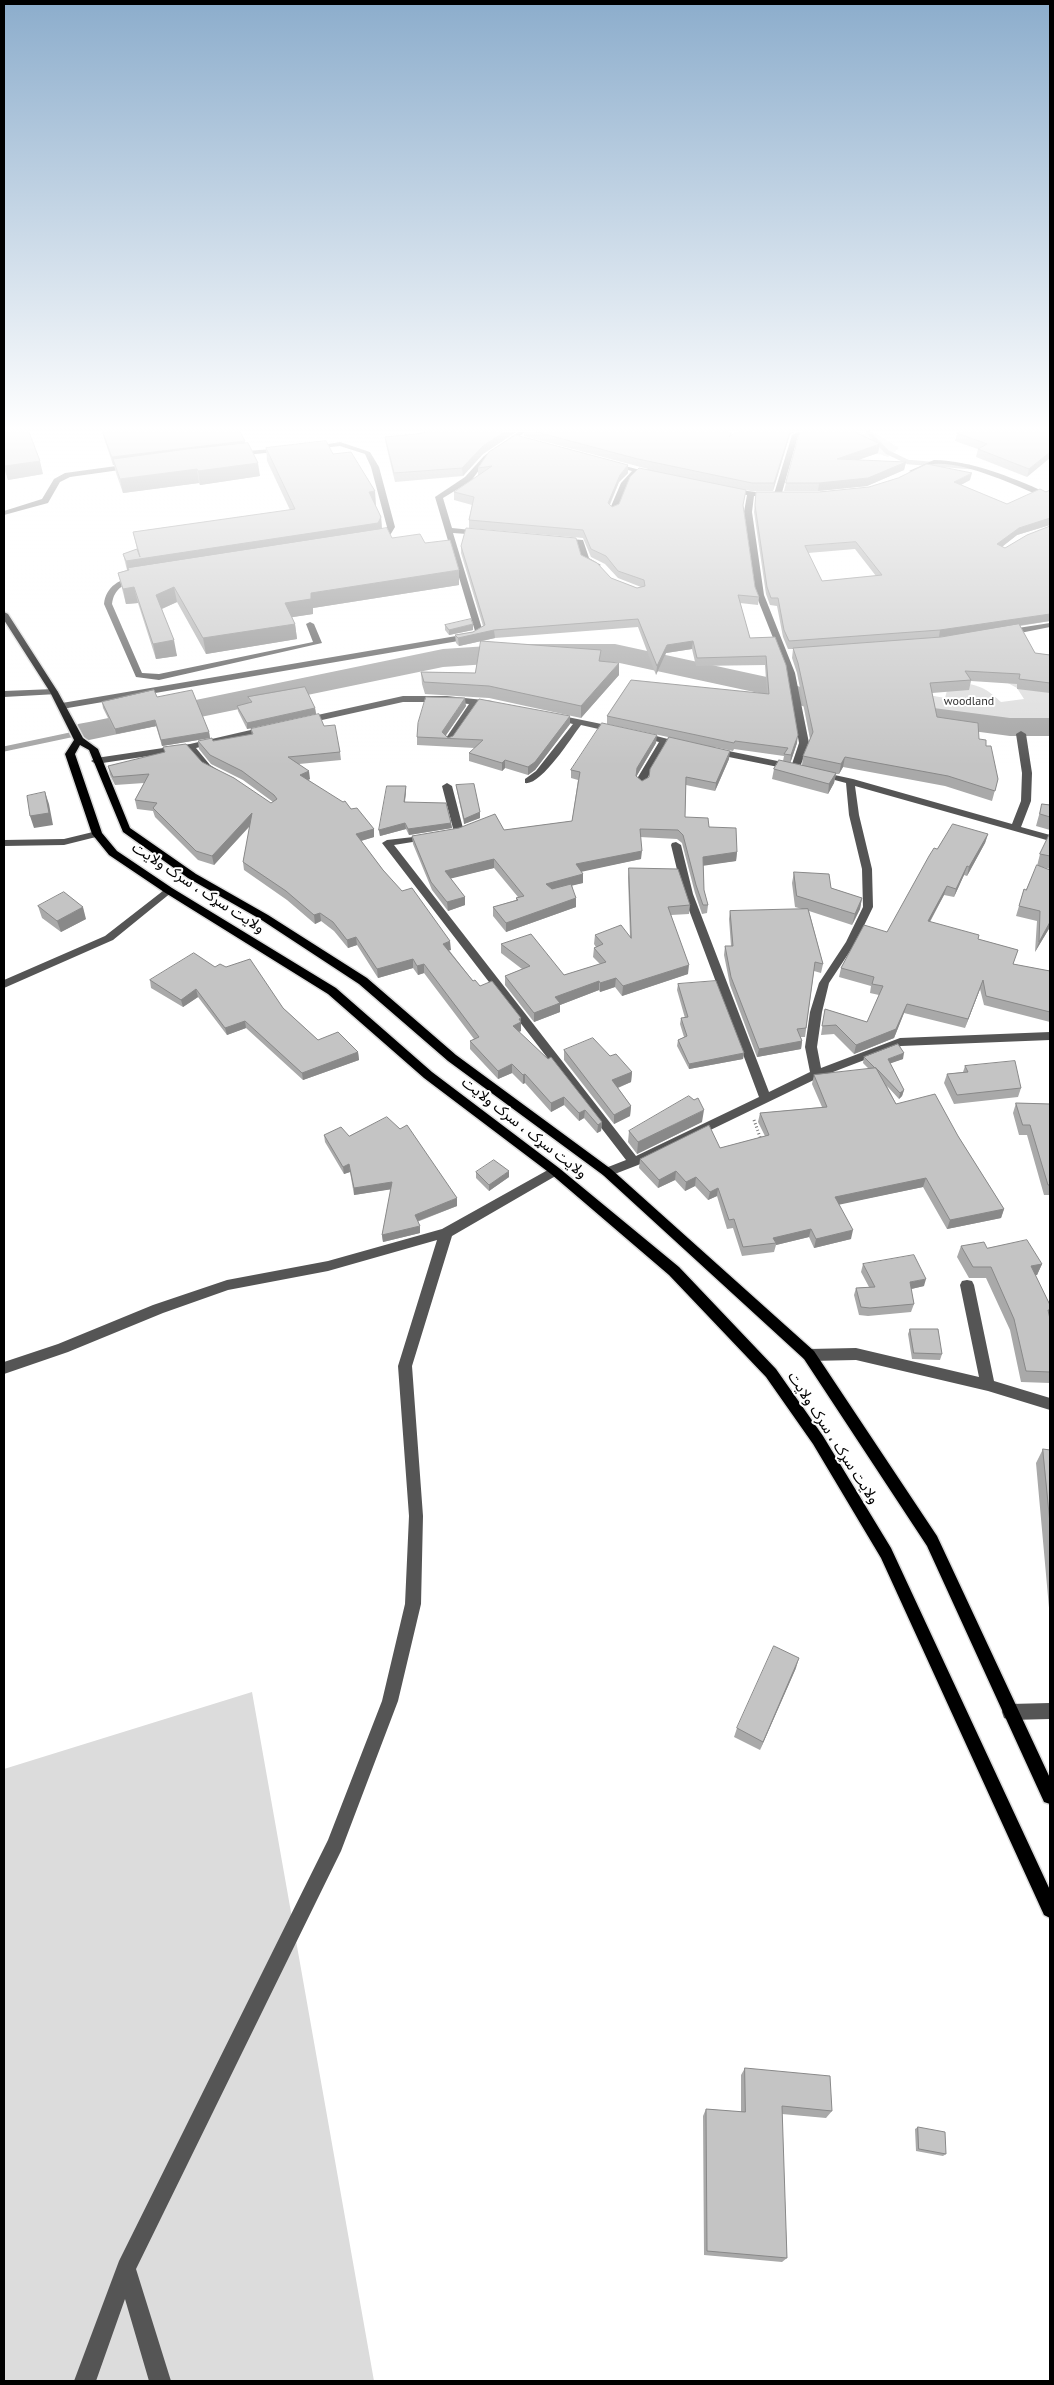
<!DOCTYPE html>
<html>
<head>
<meta charset="utf-8">
<style>
	body { margin:0 }
	#map { position:relative; width:1054px; height:2385px; overflow:hidden; background:#fff; font-family:"PT Sans",sans-serif }
	canvas { display:block }
	.frame { position:absolute; inset:0; border:5px solid #000; pointer-events:none }
</style>
</head>
<body>
<div id="map">
<canvas width="1054" height="2385"></canvas>
<div class="frame"></div>
</div>
<script>
const context = document.querySelector('canvas').getContext('2d');
context.lineJoin = 'round';
function fill(path, color) { context.fillStyle = color; context.fill(path, 'evenodd'); }
function stroke(path, color, width, dash) { context.strokeStyle = color; context.lineWidth = width; context.lineCap = dash ? 'butt' : 'round'; context.setLineDash(dash || []); context.stroke(path); }
function write(font, color, halo, rows, align = 'center') {
  context.font = font + ' "PT Sans","Noto Sans Arabic",sans-serif'; context.lineWidth = 4; context.setLineDash([]); context.textBaseline = 'middle'; context.strokeStyle = halo; context.fillStyle = color; for (const [text, x, y, turn = 0] of rows) {
    context.save(); context.translate(x, y); context.rotate((+turn || 0) * Math.PI / 180); context.textAlign = isNaN(turn) ? turn : align; if (halo) context.strokeText(text, 0, 0); context.fillText(text, 0, 0); context.restore();
  }
}
const green = new Path2D(`
	M855,432H874L899,448L888,457L876,453L871,442Z
	M995,676L1050,690V724L969,720L910,709L923,694L945,698L949,683C974,683 983,685 1001,702L1024,699L1017,688Z
	M252,1692L374,2381H4V1769Z`);
const streamFar1 = new Path2D(`
	M868,432L887,452L908,462L970,467`);
const stream = new Path2D(`
	M4,749L89,731`);
const river = new Path2D(`
	M518,644H615L776,679L819,693L1010,718H1050V736H1010L815,710L768,695L615,662H518L443,667L89,740L78,738L74,731L78,724L89,722L443,649Z`);
const path = new Path2D(`
	M754,1120L761,1140`);
const minor = new Path2D(`
	M518,432H525L488,458L471,481L443,498L452,528L481,531L485,533L481,535L453,533L483,632L470,639L62,709L58,706L62,703L468,634L475,631L435,497L465,477L484,456Z
	M798,432H807L798,436L781,496L777,498L754,496L752,512L764,595L795,673L809,743L800,767L793,770L714,754L709,751L714,748L792,764L799,743L787,673L756,595L744,512L747,495L726,491L730,489L774,494L792,435Z
	M340,442L370,452L379,467L395,527L386,542H378L374,540L381,538L387,527L371,467L365,454L340,446L313,449L310,447Z
	M283,448L285,449V451L236,456L232,454L236,452Z
	M934,460C972,461 1011,477 1045,492L1050,491V495L1042,497C1016,485 963,461 934,464C927,465 920,471 913,473L909,471Z
	M610,462L655,474L651,476L638,473L628,484L617,511L613,513L609,511L621,483L632,471L610,466Z
	M131,464L135,466L134,468L70,477L60,482L48,503L4,515V511L42,499L54,479L65,473Z
	M558,538L583,540L589,558L601,565L597,567L582,561L577,544L558,542Z
	M136,576H139V580C125,583 114,588 112,604L142,673L159,674L313,642L306,624L310,622L314,624L322,643L159,680L136,677L104,604C106,586 120,579 136,576Z
	M1050,623V627L1005,636L1001,633L1005,630Z
	M54,689L58,692L57,694L4,697V691Z
	M403,696H447L492,701L496,704L492,707L477,705L452,743L449,744L444,741L469,704L447,702H403L304,724L299,721L304,718Z
	M553,714L616,727L621,730L616,733L581,725C571,738 541,786 525,783V779L536,771L573,724L550,719V715Z
	M268,726L273,729L271,731L196,748L210,765L221,772L216,775L204,769L188,750L96,764L91,761L96,758L190,744Z
	M1021,731L1026,734L1032,773L1031,801L1021,827L1050,835V841L855,786L859,815L872,869L873,907L856,942L829,983L822,1012L817,1047L821,1068L900,1038L1050,1032V1040L901,1046L820,1077L638,1165L607,1177L603,1175L601,1172L603,1169L626,1160L382,843L387,840L431,835V839L394,845L636,1156L759,1097L683,894L671,845L672,843L676,842L681,845L693,894L769,1092L810,1072L805,1047L810,1012L819,983L846,942L863,907L862,869L849,815L846,783L816,775V771L853,779L1012,824L1021,801L1022,773L1016,734Z
	M641,732L687,744L682,747L667,743L648,777L647,785L642,788L637,785L638,777L659,742L638,737L636,735Z
	M447,783L452,786L464,832L462,834L459,835L454,832L442,786Z
	M97,831L102,834L100,836L64,845L4,846V840L64,839Z
	M168,887L173,890L172,892L113,940L4,988V980L105,936Z
	M555,1166L561,1171L559,1174L452,1236L412,1366L423,1516L421,1604L398,1701L341,1851L136,2269L171,2381H149L125,2299L96,2381H74L119,2261L328,1840L382,1701L405,1604L409,1516L398,1366L437,1240L328,1271L228,1290L163,1313L68,1352L4,1374V1362L58,1344L153,1305L227,1280L328,1261L442,1229Z
	M967,1280L972,1281L974,1285L994,1381L1050,1398V1410L988,1391L856,1360L809,1361L804,1359L802,1355L804,1351L809,1349L856,1348L979,1377L960,1285L962,1281Z
	M1050,1703V1719L1010,1720L1004,1718L1002,1712L1004,1706L1010,1704Z`);
const major = new Path2D(`
	M4,612L8,614L58,692L83,738L98,749L130,828L196,874L268,915L367,978L456,1055L611,1169L814,1351L937,1536L1050,1778V1804L1044,1802L927,1546L804,1359L603,1175L448,1061L359,984L260,919L188,878L123,832L89,750L80,745L75,754L102,833L117,851L172,888L336,988L432,1072L559,1168L679,1267L776,1369L823,1436L891,1548L1050,1890V1918L1044,1915L881,1558L813,1444L766,1377L669,1275L551,1174L424,1078L328,994L164,892L109,855L92,834L65,754L74,740L50,692L4,620Z`);
const wall = new Path2D(`
	M4,432L43,474L8,480L4,468Z
	M102,432H240L245,441V444L260,476L200,485L199,483L123,493L116,473L114,465H113Z
	M419,432H516L483,454L463,476L395,482L386,445L385,437L421,433Z
	M524,432H732L731,436L736,432H795L790,434L773,491H751L746,490L743,506L755,587L759,597L758,605L740,603L750,638L775,637L797,743L790,763L802,765L803,756L810,739L797,673L792,658L793,649H788L783,637L777,606L770,605L766,594L754,512L756,492H819L970,480L961,485L1007,504L1050,490V525L1017,535L1002,547L1005,548L1050,526V622V621L1020,626L1035,653L1050,655V693L1017,689V684L971,681L969,690L932,693L937,717L979,739L986,746L998,779L992,801L945,786L843,767L839,774H836L834,783L828,794L772,779L774,769L783,761L784,756L734,749L733,751L714,747L729,759L715,791L686,785L685,817L709,827L737,852L736,861L703,865L704,890L708,905L707,913L702,914L695,893L682,843L677,839L640,837L641,859L581,871L583,874V883L572,885L576,907L506,932L493,916V907L516,900V898L518,897L494,868L450,878L465,897V905L448,911L432,890L413,844L412,836L504,830L572,821L578,780L571,778V770L656,743L636,777L642,781L649,777L668,737L607,724V716L767,694L765,665L696,666L692,649L666,653L656,675L638,627L495,638L459,646L456,643L455,635L473,632L483,626L461,553V546L581,555L611,578L637,588L641,587L618,578L605,564L591,557L583,538L469,528V520L472,505L454,500V492L479,475H478V468L489,452L628,473L619,482L610,505L612,507L619,504L648,469L524,436ZM855,549L876,576L822,581L808,553Z
	M800,432H860L859,434L878,453L857,460L906,462L904,470L867,486L818,491H784L786,483Z
	M1050,432L1027,477L976,457L978,449L955,441L957,433Z
	M266,448L333,454L376,505H375L381,517L382,528L392,538L425,543L459,585L313,608V614L292,617L295,624L297,639L206,654L177,602L162,609L177,656L156,659L138,603L126,604L118,573L127,570L123,554L137,549L133,532L290,510L267,461Z
	M445,625L473,630L449,635L445,630Z
	M601,661L619,675L581,718L489,698L425,694L422,684L421,672L475,673Z
	M157,697L209,732L210,738L162,746L156,726L116,734L103,708L102,702Z
	M248,697L315,708L316,714L247,729L238,711L237,706L249,703Z
	M466,706L446,735L448,738L570,724L535,770L528,775L505,768L502,771L469,761V753L475,748L417,745V737Z
	M324,726L340,752L341,760L299,764L310,779L308,780L351,809L374,829V837L361,841L383,870L451,950H449L473,981L480,986L521,1018V1031L519,1032L602,1122L601,1131L597,1133L584,1118L579,1121L564,1105L551,1112L525,1083L523,1084L512,1073L498,1079L470,1049V1041L474,1039L424,973L418,975L413,968L378,978L357,945L348,948L334,931L321,921L315,924L287,900L244,870L243,862L250,826L214,865L198,860L155,817L153,811L137,809L135,800L144,783L115,785L110,775L108,766L202,762L271,803L273,802L243,780L211,764L199,749L198,741H213L252,735L251,729Z
	M456,785L480,812V818L464,824L457,791Z
	M406,786V791L405,802L451,823L452,828L409,835L406,829L380,836L379,830Z
	M1042,804L1050,805V830L1036,826Z
	M1050,833V869L1038,866L1050,870V927L1035,952L1037,921L1016,916L1024,889L1026,890L1037,866L1040,854Z
	M988,834L985,843L967,876L964,875L954,897L944,895L930,922L978,939L1018,950L1013,964L1050,971V1022L984,1005L980,989L965,1028L904,1013L894,1038L854,1054L834,1034L821,1035L825,1009L867,1022L879,995L870,993L871,986L839,977L841,968L887,932L937,849Z
	M629,868L690,905L689,914L671,915L688,974L622,996L615,987L600,992L599,990L560,1005V1012L534,1022L505,985V976L522,969L501,953V944L564,975L600,964L593,957L594,948L596,947L594,944L595,935L630,937L628,877Z
	M794,872L831,888L862,898L860,909L852,925L809,911L823,964L821,973L814,971L805,1037H801L802,1041L801,1049L757,1057L730,985L724,955L725,946H731L729,919L730,911L802,909L795,907L792,883Z
	M38,906L86,919L61,932L42,918Z
	M215,967L283,1008L318,1040L358,1052L359,1060L303,1080L246,1028L227,1035L198,997L183,1007L151,988L150,980Z
	M678,984L744,1053L743,1059L689,1069L677,1046L678,1040L684,1037L680,1024L681,1018H685L677,990Z
	M564,1050L610,1056L632,1072L631,1082L618,1088L631,1106L630,1116L614,1124L564,1060Z
	M864,1057L903,1059L890,1063L904,1090L902,1096L899,1099L887,1086L896,1104L958,1136L1004,1209L1001,1218L947,1229L923,1187L839,1204L851,1239L814,1248L809,1237L776,1245L774,1252L742,1256L733,1228L727,1229L717,1196L708,1200L695,1186L685,1191L675,1180L658,1188L639,1168L640,1159L720,1148L765,1136L758,1122L760,1113L822,1107L812,1084L814,1075L869,1069L863,1063Z
	M965,1066L1021,1088L1018,1097L954,1104L944,1083L947,1074L963,1072Z
	M1016,1103L1050,1104V1195H1044L1027,1135H1019L1013,1113Z
	M702,1122L637,1154L628,1142L629,1131Z
	M324,1135L349,1136L457,1206L417,1222L420,1233L383,1242L382,1235L391,1189L354,1195L350,1172L344,1174L325,1142Z
	M476,1172L509,1177L489,1191L476,1178Z
	M961,1246L987,1248L1042,1264L1037,1275H1035L1050,1305V1383L1021,1382L1010,1330L986,1278H969L957,1257Z
	M863,1264L924,1286L911,1289L914,1304L911,1312L868,1316L859,1315L854,1295L856,1288L869,1287L861,1272Z
	M910,1329L942,1354L940,1360L912,1359L908,1334Z
	M1043,1449L1050,1450V1619L1036,1463Z
	M796,1668L760,1750L734,1737L737,1728Z
	M745,2068L832,2111L826,2118L782,2114L787,2258L782,2262L704,2255L703,2116L706,2109L741,2112V2075Z
	M918,2127L946,2154L943,2156L916,2151L915,2129Z`);
const shadedWall = new Path2D(`
	M504,432H516L483,454L463,476L462,468L483,446Z
	M790,432H795L790,434L773,491L774,483Z
	M245,441L246,449L113,459L114,465H113L112,457Z
	M880,444L878,453L836,468L837,459Z
	M1050,452V458L1027,477L1029,469Z
	M40,461L43,474L8,480L5,466Z
	M906,462L904,470L867,486L818,491L819,483Z
	M258,463L260,476L200,485L198,471Z
	M628,465V473L619,482L607,510L608,503L620,475Z
	M197,469L199,483L123,493L120,479Z
	M972,473L970,480L953,489L954,482Z
	M375,491L376,505H370L369,492Z
	M381,517L382,531L129,575H128L126,561Z
	M1050,518V525L1017,535L995,552L997,544L1019,528Z
	M459,570V585L313,608V614L287,618L285,603L311,593Z
	M134,587L138,603L126,604L123,589Z
	M174,587L177,602L159,610L156,595Z
	M1050,614V621L939,637L940,630Z
	M295,624L297,639L206,654L203,638Z
	M473,624V630L449,635V630Z
	M494,630L495,638L459,646L458,638Z
	M174,640L177,656L156,659L153,644Z
	M693,641L692,649L666,653L656,675L657,666L667,645Z
	M619,663V675L581,718V706Z
	M465,698L466,706L444,738L442,732Z
	M315,708L316,714L247,729V723Z
	M570,716V724L535,770L528,775V767Z
	M155,720L156,726L116,734L115,729Z
	M209,732L210,738L162,746L161,740Z
	M657,735L656,743L636,777L635,785L637,768Z
	M798,735L797,743L790,764L791,755Z
	M730,751L729,759L715,791L716,783Z
	M845,757L843,767L839,774L841,764Z
	M505,760V768L502,771V763Z
	M309,771L310,779L301,783L300,775Z
	M836,773L834,783L828,794L829,784Z
	M406,786V791L404,808V802Z
	M45,792L49,804L53,825L34,828L30,816Z
	M480,812V818L464,824V819Z
	M252,813L254,821L214,865L212,856Z
	M405,823L406,829L380,836L379,830Z
	M451,823L452,828L409,835L408,829Z
	M374,829V837L357,842L356,834Z
	M988,834L985,843L967,876L969,867Z
	M642,851L641,859L576,873V864Z
	M737,852L736,861L702,866L703,857Z
	M494,859V868L445,880V871Z
	M967,866L964,875L954,897L956,889Z
	M583,874V883L546,892V884Z
	M947,886L944,895L925,930L928,921Z
	M465,897V905L448,911L447,902Z
	M576,898V907L506,932V923Z
	M862,898L860,909L852,925L855,914Z
	M83,907L86,919L61,932L57,921Z
	M320,913L321,921L315,924L314,915Z
	M1050,922V927L1035,952L1039,942Z
	M356,937L357,945L348,948L347,940Z
	M450,941L451,950L444,952L443,944Z
	M413,959V968L378,978L377,969Z
	M424,964V973L418,975L417,966Z
	M689,965L688,974L622,996L623,986Z
	M616,978L615,987L600,992V983Z
	M983,980L980,989L965,1028L968,1019Z
	M599,981V990L560,1005V1012L534,1022V1013L555,997Z
	M196,989L198,997L183,1007L181,1000Z
	M907,1004L904,1013L894,1038L854,1054L856,1045Z
	M521,1018V1031L513,1034V1026L519,1019Z
	M245,1021L246,1028L227,1035L225,1028Z
	M802,1041L801,1049L757,1057L759,1049Z
	M358,1052L359,1060L303,1080L302,1073Z
	M744,1053L743,1059L689,1069V1064Z
	M904,1053L903,1059L886,1065L888,1059Z
	M512,1064V1073L498,1079V1071Z
	M632,1072L631,1082L612,1090V1080Z
	M525,1074V1083L523,1084V1075Z
	M904,1090L902,1096L899,1099L900,1093Z
	M564,1097V1105L551,1112V1103Z
	M631,1106L630,1116L614,1124V1115Z
	M585,1110L584,1118L579,1121V1113Z
	M704,1110L702,1122L637,1154L638,1142Z
	M602,1122L601,1131L597,1133L598,1125Z
	M349,1164L350,1172L344,1174L343,1167Z
	M509,1171V1177L489,1191V1185Z
	M676,1171L675,1180L658,1188L659,1180Z
	M696,1177L695,1186L685,1191L686,1182Z
	M926,1178L923,1187L833,1206L835,1197Z
	M392,1182L393,1189L354,1195V1188Z
	M718,1188L717,1196L708,1200L710,1192Z
	M457,1198V1206L415,1222V1215Z
	M1004,1209L1001,1218L947,1229L950,1220Z
	M420,1226V1233L383,1242L382,1235Z
	M811,1229L809,1237L776,1245V1243L773,1238Z
	M853,1230L851,1239L814,1248L816,1239Z
	M1042,1264L1037,1275L1026,1277L1031,1266Z
	M926,1279L924,1286L907,1290L910,1282Z
	M799,1658L796,1668L760,1750L763,1742Z`);
const building = new Path2D(`
	M4,432H29L40,461L5,466L4,464Z
	M103,432H240L245,441L112,457Z
	M425,432H504L483,446L462,468L394,473L385,437L426,433Z
	M537,432H731L729,437L736,432H790L774,483H752L638,459Z
	M800,432H855L880,444L837,459L906,462L868,478L819,483H786Z
	M959,432H1050V452L1029,469L978,449L987,444L957,433Z
	M516,435L628,465L620,475L608,503L612,507L619,504L630,477L639,468L746,490L743,505L755,587L759,597L738,595L750,638L775,637L786,665L798,735L791,755L784,754L788,748L735,741L734,743L607,716L631,680L769,694L766,656L697,658L693,641L667,645L657,666L638,619L494,630L458,638L455,635L473,632L485,625L461,546L466,528L576,538L581,555L597,563L611,578L637,588L645,586L644,580L618,571L606,556L591,549L583,530L469,520L474,497L454,492L492,466L478,468L489,452Z
	M326,441L333,454L351,452L375,491L369,492L381,517L378,523L126,561L123,554L137,549L140,557L133,532L295,509L266,448Z
	M248,443L258,463L198,471L197,469L120,479L113,459L187,449Z
	M927,464L972,473L954,482L1007,504L1040,489L1046,492L1050,490V518L1019,528L997,544L1005,548L1027,535L1050,526V614L940,630L789,641L784,630L778,598H771L767,587L755,505L756,492H819L869,487L898,478ZM856,542L882,575L822,581L805,546Z
	M387,528L392,538L420,534L425,543L450,540L459,570L311,593V599L285,603L295,624L203,638L174,587L156,595L174,640L153,644L134,587L123,589L118,573L129,570L128,568Z
	M471,619L473,624L449,630L445,625Z
	M1019,624L1035,653L1050,655V683L1019,679L1020,674L965,671L971,680L930,683L937,717L978,723L979,739L986,740V746H991L998,779L995,791L948,776L845,757L841,764L803,756L813,732L798,663L793,648L941,637Z
	M481,641L601,650L599,661L619,663L581,706L489,686L424,682L421,672L475,673Z
	M305,687L315,708L247,723L237,706L252,702L248,697Z
	M154,690L157,697L192,690L209,732L161,740L155,720L115,729L102,702Z
	M426,697L465,698L442,732L448,738L453,736L479,699L570,716L535,762L528,767L505,760L502,763L469,753L483,740L417,737L418,723Z
	M319,714L324,726L335,725L340,752L288,757L309,771L300,775L343,802L345,801L351,809L357,808L374,829L356,834L383,870L402,891L412,888L450,941L443,944L473,981L475,980L480,986L492,981L521,1018L519,1019L521,1022L513,1026L548,1059L551,1057L602,1122L598,1125L585,1110L579,1113L564,1097L551,1103L525,1074L523,1075L512,1064L498,1071L470,1041L479,1037L424,964L417,966L413,959L377,969L356,937L347,940L333,922L320,913L314,915L286,891L243,862L252,813L212,856L196,851L153,808L157,803L135,800L149,774L113,777L108,766L165,752L163,747L186,744L202,762L234,778L271,803L277,799L274,795L242,771L210,755L198,741L212,738L213,741L253,734L251,729Z
	M602,723L657,735L637,768L636,776L642,781L649,777L650,769L669,737L730,751L716,783L686,777L685,817L708,818L709,827L736,828L737,852L703,857L704,890L708,905H703L696,885L683,835L678,830L640,829L642,851L576,864L583,874L546,884L552,889L571,884L576,898L506,923L493,907L518,900L516,898L524,896L494,859L445,871L465,897L447,902L431,882L412,836L459,828L495,814L504,830L572,821L580,772L571,770Z
	M779,760L836,773L829,784L774,769Z
	M474,784L480,812L464,819L456,785Z
	M387,786H406L404,802L446,803L451,823L408,829L405,823L379,830Z
	M45,792L49,813L30,816L27,796Z
	M1042,804L1050,805V817L1040,814Z
	M953,824L988,834L969,867L967,866L956,889L947,886L928,921L979,935L978,939L1018,950L1013,964L1050,971V1012L986,996L983,980L968,1019L907,1004L896,1029L856,1045L836,1025L822,1026L825,1009L867,1022L883,986L872,984L874,977L841,968L864,925L887,932L929,856L934,848L937,849Z
	M1050,833V856L1040,854Z
	M1037,865L1050,870V922L1039,942L1040,911L1019,906L1024,889L1026,890Z
	M629,868L678,869L690,905L668,907L689,965L623,986L616,978L600,983L599,981L555,997L560,1003L534,1013L505,976L530,966L501,944L531,934L564,975L606,962L594,948L603,944L595,935L621,925L631,938Z
	M794,872L829,874L831,888L862,898L855,914L797,896Z
	M64,892L83,907L57,921L38,906Z
	M808,909L823,964L815,962L806,1028L797,1029L802,1041L759,1049L731,977L725,946H733L730,911Z
	M194,953L215,967L220,964L226,967L250,959L283,1008L318,1040L338,1032L358,1052L302,1073L245,1021L225,1028L196,989L181,1000L150,980Z
	M716,981L744,1053L689,1064L678,1040L687,1036L681,1018L688,1017L678,984Z
	M593,1038L610,1056L616,1054L632,1072L612,1080L631,1106L614,1115L564,1050Z
	M898,1044L904,1053L888,1059L904,1090L900,1093L878,1070L876,1068H875L864,1057Z
	M1015,1061L1021,1088L957,1095L947,1074L968,1072L965,1066Z
	M876,1068L896,1104L935,1094L958,1136L1004,1209L950,1220L926,1178L835,1197L853,1230L816,1239L811,1229L773,1238L776,1243L743,1247L734,1219L729,1220L718,1188L710,1192L696,1177L686,1182L676,1171L659,1180L640,1159L709,1125L720,1148L769,1135L760,1113L827,1107L814,1075Z
	M689,1096L694,1100L698,1098L704,1110L638,1142L629,1131Z
	M1016,1103L1050,1104V1185H1048L1030,1125H1023Z
	M387,1117L400,1129L407,1125L457,1198L415,1215L420,1226L382,1235L392,1182L354,1188L349,1164L343,1167L324,1135L341,1127L349,1136Z
	M494,1160L509,1171L489,1185L476,1172Z
	M1027,1240L1042,1264L1031,1266L1050,1305V1310H1048L1050,1319V1372L1026,1371L1014,1319L991,1267H973L961,1246L984,1242L987,1248Z
	M914,1255L926,1279L910,1282L914,1304L870,1308L861,1307L856,1288L875,1287L863,1264Z
	M910,1329H938L942,1354L914,1353Z
	M1043,1449L1050,1450V1523Z
	M774,1646L799,1658L763,1742L737,1728Z
	M745,2068L830,2076L832,2111L782,2106L787,2258L707,2251L706,2109L745,2112Z
	M918,2127L945,2132L946,2154L919,2149Z`);
const farParknames = [
	["woodland",969,702]
];
const streetNames = [
	["ولایت سړک ، سرک ولایت",198,888,33],
	["ولایت سړک ، سرک ولایت",524,1128,38],
	["ولایت سړک ، سرک ولایت",833,1438,57]
];
fill(green, '#dcdcdc');
stroke(streamFar1, '#a3a3a3', 4.5);
stroke(stream, '#a3a3a3', 5);
fill(river, '#a3a3a3');
stroke(major, '#dbdbdb', 3);
stroke(path, '#777', 3, [1, 2.5]);
fill(minor, '#555');
fill(major, '#000');
fill(wall, '#a9a9a9');
fill(shadedWall, '#898989');
fill(building, '#c4c4c4');
stroke(building, '#898989', 1);
const sky = context.createLinearGradient(0, 0, 0, 766);
sky.addColorStop(0, '#8cadcc');
sky.addColorStop(0.56, '#fff');
sky.addColorStop(1, '#ffffff00');
context.fillStyle = sky;
context.fillRect(0, 0, 1054, 766);
write('12px', '#333', '#fff', farParknames);
write('15px', '#000', '#fff', streetNames);
</script>
</body>
</html>
